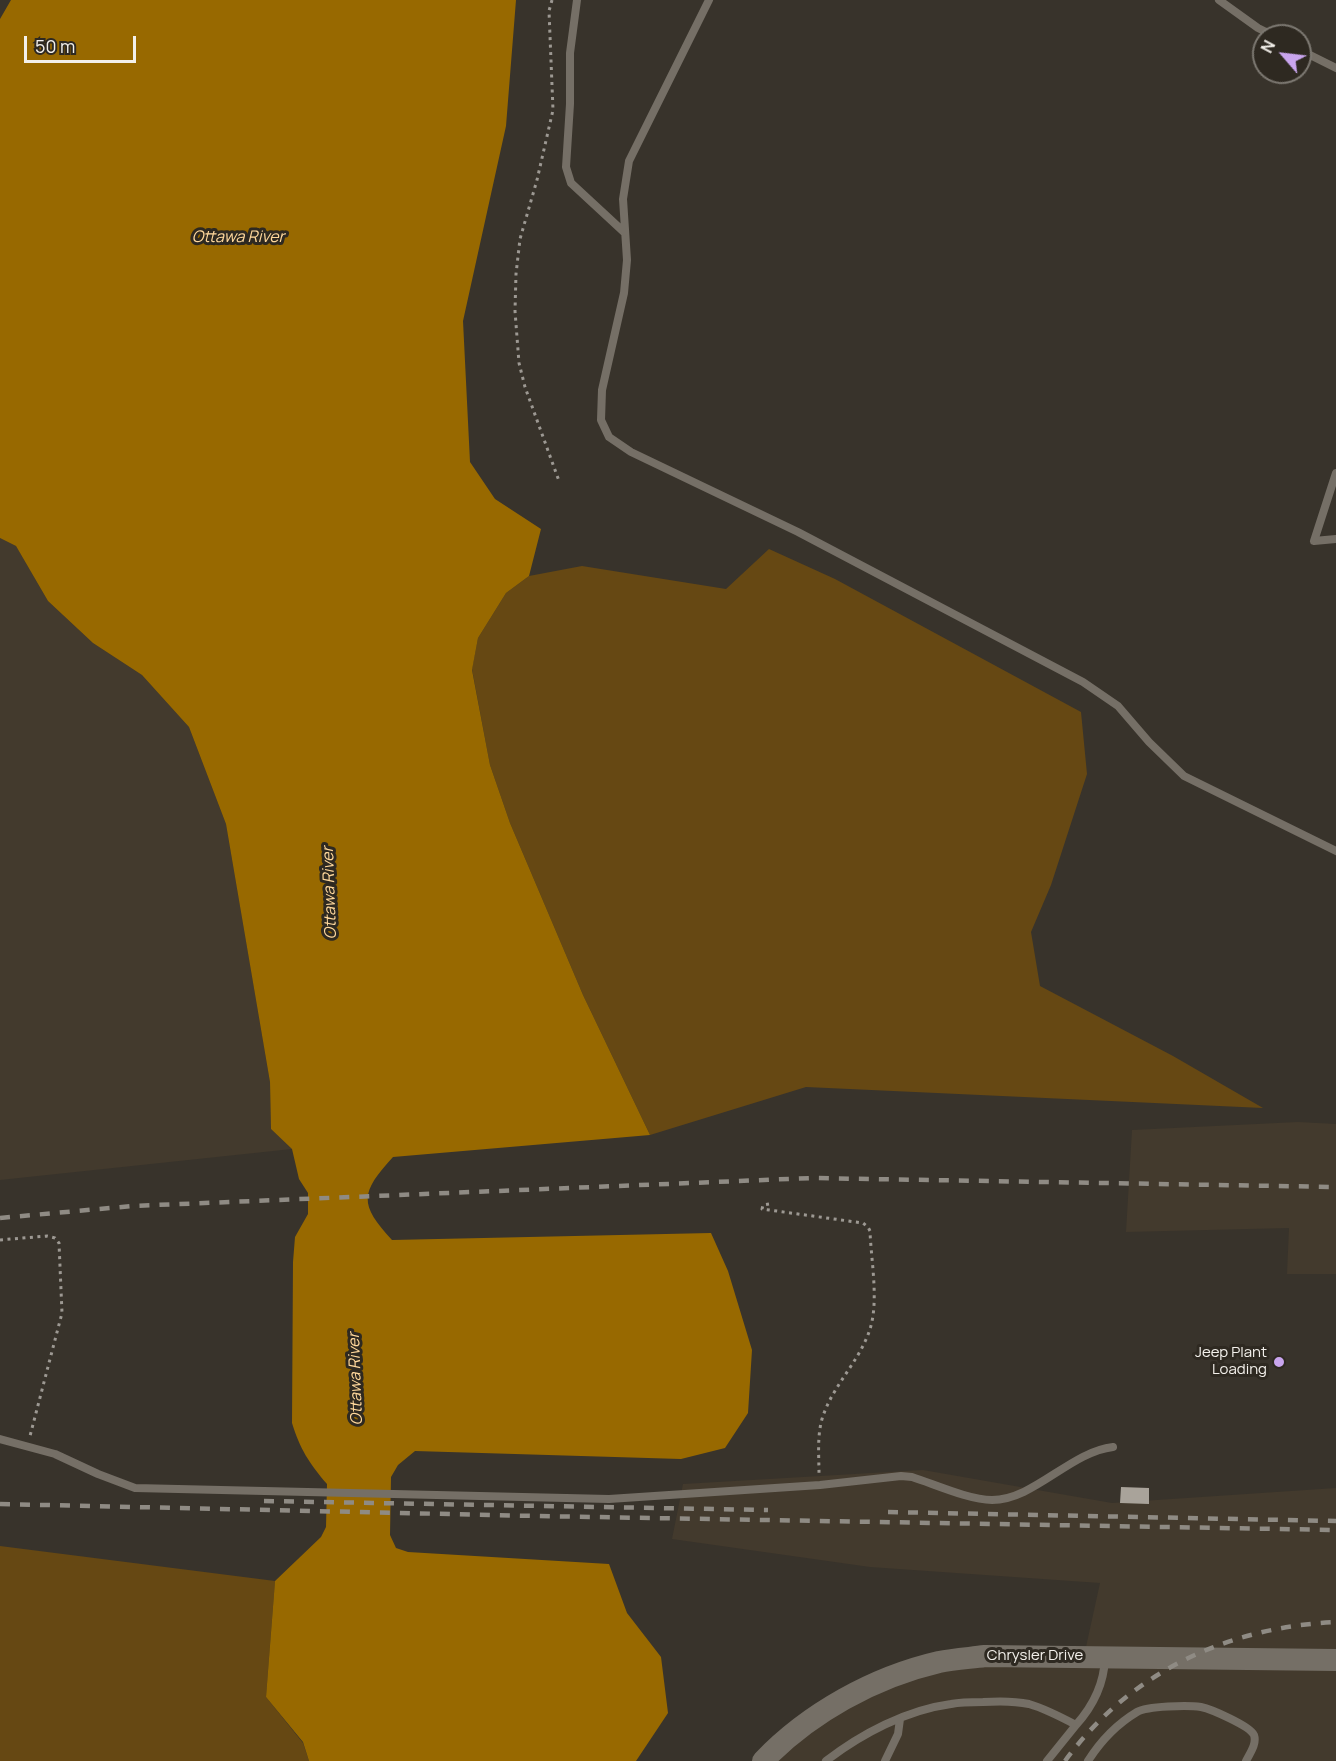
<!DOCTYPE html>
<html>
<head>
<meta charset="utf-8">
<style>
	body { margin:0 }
	#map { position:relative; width:1336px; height:1761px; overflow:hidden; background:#38332b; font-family:Manrope,sans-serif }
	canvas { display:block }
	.north { position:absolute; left:1252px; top:24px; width:60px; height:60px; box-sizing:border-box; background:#2e2921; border:2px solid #7d7972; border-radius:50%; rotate:298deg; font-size:16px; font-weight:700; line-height:24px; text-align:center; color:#f3f0eb }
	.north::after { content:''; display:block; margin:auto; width:21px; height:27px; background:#c9a5ee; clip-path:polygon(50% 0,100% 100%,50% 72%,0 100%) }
	.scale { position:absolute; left:24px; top:36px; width:112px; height:27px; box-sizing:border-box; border:3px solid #f3f0eb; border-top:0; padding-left:8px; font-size:18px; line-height:21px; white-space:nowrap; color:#f3f0eb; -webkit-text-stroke:4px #2e2921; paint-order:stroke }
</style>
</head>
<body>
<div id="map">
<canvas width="1336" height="1761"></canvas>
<div class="north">N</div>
<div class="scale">50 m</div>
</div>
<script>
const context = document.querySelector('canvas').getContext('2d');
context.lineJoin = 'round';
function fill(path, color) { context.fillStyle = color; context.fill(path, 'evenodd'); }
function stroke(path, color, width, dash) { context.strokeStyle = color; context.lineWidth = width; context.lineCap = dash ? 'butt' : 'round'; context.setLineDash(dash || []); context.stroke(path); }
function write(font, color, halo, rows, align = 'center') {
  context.font = font + ' Manrope,sans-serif'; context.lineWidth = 6; context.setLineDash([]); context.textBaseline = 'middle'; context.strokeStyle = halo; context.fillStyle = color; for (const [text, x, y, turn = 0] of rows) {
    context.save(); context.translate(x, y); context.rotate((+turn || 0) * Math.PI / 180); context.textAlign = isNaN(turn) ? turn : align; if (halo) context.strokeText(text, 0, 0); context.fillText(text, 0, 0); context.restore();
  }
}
const built = new Path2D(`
	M0,538L16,546L48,601L93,643L142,675L189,727L226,824L270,1082L271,1129L292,1149L0,1180Z
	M1298,1122L1336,1124V1274H1287L1289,1228L1126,1232L1132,1130Z
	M923,1470L1112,1503L1336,1488V1660L1084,1656L1100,1583L870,1567L672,1539L683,1484Z
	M940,1662H1336V1761H763L792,1734Z`);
const green = new Path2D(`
	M769,549L835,579L1081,712L1087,774L1051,885L1031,932L1040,986L1173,1056L1263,1108L806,1087L650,1135L583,995L510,823L490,765L472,669L478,638L506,593L529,576L582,566L726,589Z
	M0,1546L275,1581L266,1697L303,1743L309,1761H0Z`);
const water = new Path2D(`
	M11,0H516L506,126L463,321L470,462L495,499L541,529L529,576L506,593L478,638L472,670L490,765L510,823L583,995L650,1135L393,1157C360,1193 359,1204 392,1240L711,1233L728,1271L752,1350L748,1413L725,1448L681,1459L415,1451L398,1465L391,1477L390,1535L396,1548L408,1552L609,1564L627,1613L661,1657L668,1713L636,1761H309L303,1742L266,1697L275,1581L321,1537L326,1527L327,1484C309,1463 300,1449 292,1423L293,1262L295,1237L308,1214V1193L299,1179L292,1149L271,1129L270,1082L226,824L189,727L142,675L93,643L48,601L16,546L0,538V19Z`);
const building = new Path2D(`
	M1121,1487L1149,1488V1504L1120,1503Z`);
const path = new Path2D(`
	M552,0L549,11L553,110L537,180L520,239L516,274L515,311L519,363L525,387L559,481
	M769,1204L763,1205L762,1209L863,1223L868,1227L870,1231C871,1260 879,1301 870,1329C860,1361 832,1386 822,1419C817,1437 819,1456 819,1474
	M0,1240L47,1236L55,1238L59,1243L62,1313L30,1436`);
const lane = new Path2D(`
	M577,0L570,53V104L566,167L571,183L625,233
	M709,0L629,161L623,199L627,260L624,293L602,390L601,420L609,437L631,452L798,532L1083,682L1118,706L1149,742L1184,776L1336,851
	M1219,0L1258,28L1274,36
	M1300,50L1336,68
	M1336,473L1314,541L1336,539
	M0,1439L55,1454L98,1474L135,1488L609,1499L820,1485L901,1476L912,1477C934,1484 969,1500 992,1500C1034,1500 1070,1452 1113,1447
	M1076,1725C1094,1705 1104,1684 1105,1658
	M826,1761C861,1734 906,1710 951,1704C961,1702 973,1702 983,1702C998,1701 1015,1701 1029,1704C1046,1709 1061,1717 1076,1725L1047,1761
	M885,1761L898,1734L900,1719
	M1088,1761C1100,1742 1117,1724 1137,1712C1147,1706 1188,1705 1201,1707C1211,1709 1250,1726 1254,1735C1257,1744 1250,1753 1246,1761`);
const secondary = new Path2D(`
	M763,1761C809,1713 874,1677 939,1662C954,1659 970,1658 985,1656L1336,1660`);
const rail = new Path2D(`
	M0,1218L132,1206L812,1178L1336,1187
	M264,1501L768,1510
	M0,1504L536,1516L1336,1530
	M888,1512L1336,1521
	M1065,1761C1130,1672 1228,1627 1336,1622`);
const markers = [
	[1279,1362,6,"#c9a5ee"]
];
const poiNames = [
	["Jeep Plant",1267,1353],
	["Loading",1267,1370]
];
const streetNames = [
	["Chrysler Drive",1035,1656]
];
const waterNames = [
	["Ottawa River",238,238],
	["Ottawa River",330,893,-92],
	["Ottawa River",356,1379,-92]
];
fill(built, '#433a2d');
fill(green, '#664813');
fill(water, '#986900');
fill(building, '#a9a39a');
stroke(path, '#9d9993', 3, [3, 4.5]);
stroke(lane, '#756f66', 8);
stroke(secondary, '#756f66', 22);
stroke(rail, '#8f8b84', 4.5, [10, 10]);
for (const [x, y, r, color] of markers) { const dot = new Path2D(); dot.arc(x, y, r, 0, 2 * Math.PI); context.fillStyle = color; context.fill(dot); stroke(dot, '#2e2921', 2); }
write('15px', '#f3f0eb', '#2e2921', poiNames, 'right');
write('15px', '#f3f0eb', '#2e2921', streetNames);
write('italic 16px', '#ffd89c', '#2e2921', waterNames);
</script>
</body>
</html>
